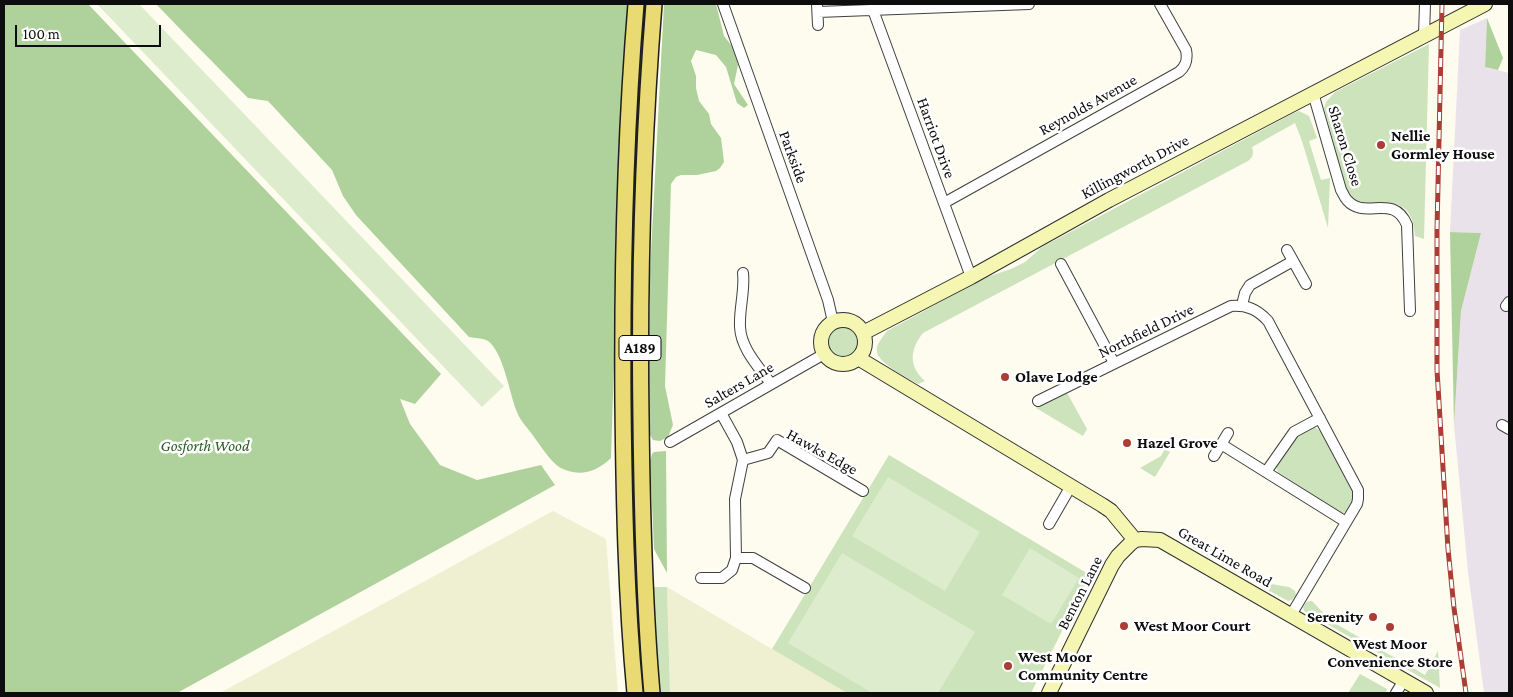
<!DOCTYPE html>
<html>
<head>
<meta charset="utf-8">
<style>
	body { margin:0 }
	#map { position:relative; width:1513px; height:697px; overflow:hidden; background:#fdfcee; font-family:"Crimson Pro",serif }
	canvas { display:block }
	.frame { position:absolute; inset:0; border:5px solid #0d0d0d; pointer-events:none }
	.scale { position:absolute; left:15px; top:25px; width:146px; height:22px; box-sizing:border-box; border:2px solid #0d0d0d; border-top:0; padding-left:6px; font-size:15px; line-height:18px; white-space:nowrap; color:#0d0d0d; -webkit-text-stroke:4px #fff; paint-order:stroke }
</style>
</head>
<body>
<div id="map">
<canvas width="1513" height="697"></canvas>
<div class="frame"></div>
<div class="scale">100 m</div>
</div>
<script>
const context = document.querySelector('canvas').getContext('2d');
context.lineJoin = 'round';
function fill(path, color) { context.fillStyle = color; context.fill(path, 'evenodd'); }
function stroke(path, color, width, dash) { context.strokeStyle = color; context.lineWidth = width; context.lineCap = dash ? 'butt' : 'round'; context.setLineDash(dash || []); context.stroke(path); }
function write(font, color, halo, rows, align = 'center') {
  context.font = font + ' "Crimson Pro",serif'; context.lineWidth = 5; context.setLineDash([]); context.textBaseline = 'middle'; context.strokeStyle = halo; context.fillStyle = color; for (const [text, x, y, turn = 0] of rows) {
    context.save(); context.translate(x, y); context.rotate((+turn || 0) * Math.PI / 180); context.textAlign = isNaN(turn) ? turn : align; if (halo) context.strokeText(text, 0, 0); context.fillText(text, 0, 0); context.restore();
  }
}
const industrial = new Path2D(`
	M1487,18L1485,67L1509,73V693H1484L1468,572L1454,425L1461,311L1481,233L1450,232L1460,30Z`);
const farmland = new Path2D(`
	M553,511L606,539L618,693H220Z
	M667,587L772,649L847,693H670Z`);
const green = new Path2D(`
	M1429,44L1424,239L1415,236C1411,180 1367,219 1349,193C1347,191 1346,186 1344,183L1324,108L1326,102L1335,92Z
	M1299,111L1309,116L1317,138L1309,141L1321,180L1330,178L1328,228L1302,141L1295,123L1252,147C1254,154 1253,157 1248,161L923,333C910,349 908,366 925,381L918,384C908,378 879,364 877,352C875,345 883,337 887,331L987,277L1011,269L1025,262L1042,247L1294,113Z
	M827 343a16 16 0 1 1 32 0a16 16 0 1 1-32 0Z
	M1066,391L1087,429L1083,436L1036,408L1038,405Z
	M1311,428H1316L1320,431L1354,494C1354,502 1351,514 1340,513L1278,472L1276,467V465L1297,435Z
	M1165,449L1170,452L1155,477L1140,468L1161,456Z
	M889,455L1090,575L1031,693H847L772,649Z
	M1188,535L1271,584L1289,587L1295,591L1296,595L1292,600L1288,601L1268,590L1248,573L1232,564L1212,558L1184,542Z
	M652,587H667L670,693H659Z
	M1312,601L1331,621L1425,675L1438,651L1440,688L1304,611L1303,607C1305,603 1307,601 1312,601Z
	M1360,674L1387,689L1386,693H1348Z`);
const forest = new Path2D(`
	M4,4H88L441,374L415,404L400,399L410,424L440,465L477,480L541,465L555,485L177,693H4Z
	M156,4H628L620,173L611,458C597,472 578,478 559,467C551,462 540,445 534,437C529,429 520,421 517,412C509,393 504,353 488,341C483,338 474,338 469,337L356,215L343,196L332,170L268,101L248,98L184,33Z
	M664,4H716L724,36L735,50L738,65L734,84L748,105L744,108L737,103L726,67L716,55L696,50L691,61L696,76V88L699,101L709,114L711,124L721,138L724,162L720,168L716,171L697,175H681L676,177L671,184L665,386L673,425L668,437L660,441L653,440L649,433L648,427L650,272Z
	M1487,18L1503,58L1498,70L1485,67Z
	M1450,232L1481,233L1461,311L1454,425Z
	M666,451L667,573L654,549L650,461L652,454L654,452Z`);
const pitch = new Path2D(`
	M97,4H139L504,386L482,407Z
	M888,477L980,532L945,591L852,536Z
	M1030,548L1079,578L1051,624L1002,595Z
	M842,553L975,632L938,693H872L788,643Z`);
const minor = new Path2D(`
	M723,4L828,300L833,322
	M817,4L818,25
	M873,10L971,277
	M818,12L1029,4
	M1424,35L1425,4
	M1313,93L1341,190C1343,193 1344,197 1347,200C1365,221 1393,192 1407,225L1410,311
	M944,203L1179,72C1186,66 1188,60 1186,50L1160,4
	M1287,250L1306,284
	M1061,264L1114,363
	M743,273C745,291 739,309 740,327C741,349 759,367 771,384
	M1242,305L1245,293L1250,285L1293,261
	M1506,306L1509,302
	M1038,401L1231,306C1247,305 1257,309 1268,321L1358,490V499L1357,504L1291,615
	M721,413L737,442L743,460L768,453L777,440L863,491
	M1502,425L1509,429
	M670,442L824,354
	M1221,444L1346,522
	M1214,456L1228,433
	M1266,472L1294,432L1320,418
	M1049,524L1071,486
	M736,558H753L805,588
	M701,578H722L732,570L736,558L735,499L743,460
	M1396,693L1404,680`);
const secondary = new Path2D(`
	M821 342a22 22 0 1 1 44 0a22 22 0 1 1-44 0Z
	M863,333L971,277L1109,200L1485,4
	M858,358L1102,505L1111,511L1135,540
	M1049,693L1112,565L1118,556L1130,544L1135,540L1142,539L1160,540L1426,693`);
const primary = new Path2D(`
	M635,693C626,597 624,500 623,403C622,270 625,137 636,4
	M652,693C644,602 642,510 641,418C639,280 643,142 654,4`);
const rail = new Path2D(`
	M1442,4L1437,230V370L1448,549L1454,608L1466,693`);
const markers = [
	[1381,145,5,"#ac3d35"],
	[1005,377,5,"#ac3d35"],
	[1127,443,5,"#ac3d35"],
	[1373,617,5,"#ac3d35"],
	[1124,626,5,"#ac3d35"],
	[1390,627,5,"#ac3d35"],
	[1008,666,5,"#ac3d35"]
];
const shields = [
	[640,348,42]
];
const shieldNames = [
	["A189",640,348]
];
const streetNames = [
	["Reynolds Avenue",1088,105,-29],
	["Harriot Drive",936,138,70],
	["Sharon Close",1345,146,73],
	["Parkside",793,157,70],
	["Killingworth Drive",1135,167,-28],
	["Northfield Drive",1146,331,-26],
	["Salters Lane",739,385,-30],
	["Hawks Edge",822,452,29],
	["Great Lime Road",1225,557,30],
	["Benton Lane",1080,593,-63]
];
const poiNames = [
	["Nellie",1391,136],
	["Gormley House",1391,154],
	["Olave Lodge",1015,377],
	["Hazel Grove",1137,443],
	["Serenity",1363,617,"right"],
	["West Moor Court",1134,626],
	["West Moor",1390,644,"center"],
	["Convenience Store",1390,662,"center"],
	["West Moor",1018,657],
	["Community Centre",1018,675]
];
const parkNames = [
	["Gosforth Wood",205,446]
];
fill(industrial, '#eae2ea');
fill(farmland, '#eff0d1');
fill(green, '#cce3bc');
fill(forest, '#afd29d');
fill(pitch, '#ddeccc');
stroke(minor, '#404040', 12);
stroke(secondary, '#2f2f2f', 16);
stroke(primary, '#1e1e1e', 18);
stroke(minor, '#fff', 10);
stroke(secondary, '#f5f6b1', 14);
stroke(primary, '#e9da73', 15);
stroke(rail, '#ac3d35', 5);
stroke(rail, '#fff', 3, [9]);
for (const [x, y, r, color] of markers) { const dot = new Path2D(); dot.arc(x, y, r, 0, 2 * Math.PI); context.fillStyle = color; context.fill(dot); stroke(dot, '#fff', 2); }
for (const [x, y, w] of shields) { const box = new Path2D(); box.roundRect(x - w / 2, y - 12.5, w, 25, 4); context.fillStyle = '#fff'; context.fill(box); stroke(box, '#0d0d0d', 1); }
write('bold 15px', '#0d0d0d', null, shieldNames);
write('16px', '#0d0d0d', '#fff', streetNames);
write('bold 16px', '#0d0d0d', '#fff', poiNames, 'left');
write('italic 16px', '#2a5c25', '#fff', parkNames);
</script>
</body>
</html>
